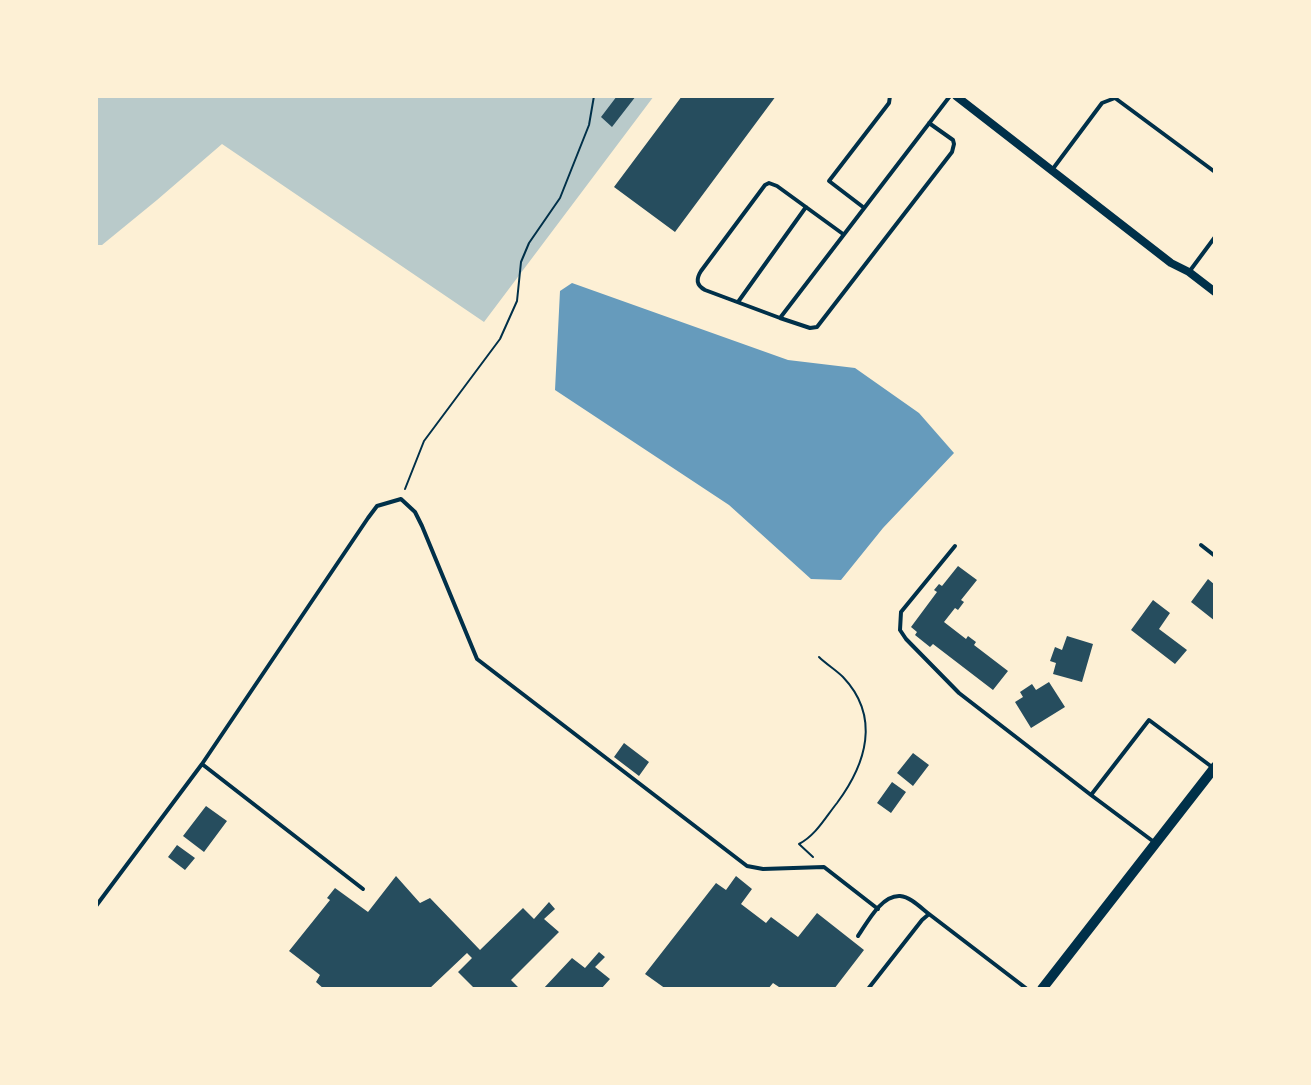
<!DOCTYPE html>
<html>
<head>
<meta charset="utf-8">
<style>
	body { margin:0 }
	#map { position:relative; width:1311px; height:1085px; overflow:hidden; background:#fdf0d5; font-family:"Nunito Sans",sans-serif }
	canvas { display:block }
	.frame { position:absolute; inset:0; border:98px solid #fdf0d5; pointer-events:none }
</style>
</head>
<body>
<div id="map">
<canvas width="1311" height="1085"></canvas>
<div class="frame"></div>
</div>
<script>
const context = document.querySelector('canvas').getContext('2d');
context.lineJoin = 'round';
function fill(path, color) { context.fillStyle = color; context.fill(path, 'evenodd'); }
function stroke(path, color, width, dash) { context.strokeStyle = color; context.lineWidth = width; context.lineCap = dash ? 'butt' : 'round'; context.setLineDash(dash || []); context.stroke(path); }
const green = new Path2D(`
	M96,96H654L484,322L222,144L157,200L102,245H96Z`);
const water = new Path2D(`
	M572,283L788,360L855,368L919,413L954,453L883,528L841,580L811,579L729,505L555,390L560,291Z`);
const building = new Path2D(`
	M617,96H636L612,127L601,117Z
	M682,96H776L675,232L614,187Z
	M958,566L977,580L961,600L964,602L958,610L955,608L944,622L966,639L968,636L976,642L974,645L1008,671L993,690L933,644L930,647L915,635L917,632L911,627L937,592L934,590L939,584L942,586Z
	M1208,579L1215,585V621L1191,602Z
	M1153,600L1170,613L1159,629L1187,650L1175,664L1131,630Z
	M1067,636L1093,644L1082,682L1053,674L1056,663L1050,661L1055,647L1062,650Z
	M1049,682L1065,707L1031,728L1015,702L1023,697L1020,692L1032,684L1036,690Z
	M624,743L649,762L639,776L614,757Z
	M913,753L929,765L913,786L897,773Z
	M892,782L906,792L891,813L877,803Z
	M206,806L227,821L204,852L183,836Z
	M177,845L195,858L185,870L168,857Z
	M396,876L420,903L430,898L480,950L523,908L534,919L549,902L555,909L544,919L559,932L511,980L520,989H475L458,972L472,958L467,953L429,989H324L316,982L320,975L289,951L330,900L327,898L335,888L368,912Z
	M736,876L752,889L741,904L766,923L771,917L798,937L817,913L864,950L834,989H782L773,983L768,989H666L645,974L716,883L726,890Z
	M599,952L605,957L595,967L610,979L601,989H543L572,958L585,968Z`);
const path = new Path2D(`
	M405,489L424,441L500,339L517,301L521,262L529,243L560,198L589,125L594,96
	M813,857L799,844C816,835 825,818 837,803C866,764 881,717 843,677C836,670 826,664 819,657`);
const service = new Path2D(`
	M1052,170L1102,103L1115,98L1215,172
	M863,207L829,181L889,103L890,96
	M843,234L777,186L769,183L765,185L701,271C696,279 696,285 705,290L780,318L950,96
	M1189,272L1215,237
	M738,302L806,207
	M780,318L810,328L817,327L952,152L954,144L953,140L929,123
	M1201,545L1215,556
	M955,546L901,612L900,630L906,639L959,693L1091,795
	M202,764L368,518L377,506L401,499L415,512L422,526L477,659L747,866L763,869L824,867L878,909
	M1154,842L1091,795L1149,720L1212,767
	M96,906L202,764L363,889
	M858,936C867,923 881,895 900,896C911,897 921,908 929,914
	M868,989L922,920L929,914L1027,989`);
const minor = new Path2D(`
	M956,96L1171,263L1189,272L1215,292`);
const tertiary = new Path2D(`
	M1042,989L1215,767`);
fill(green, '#b9caca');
fill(water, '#669bbc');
fill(building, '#264d5e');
stroke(path, '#003049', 2);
stroke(service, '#003049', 4);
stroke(minor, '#003049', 8);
stroke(tertiary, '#003049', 10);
</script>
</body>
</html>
